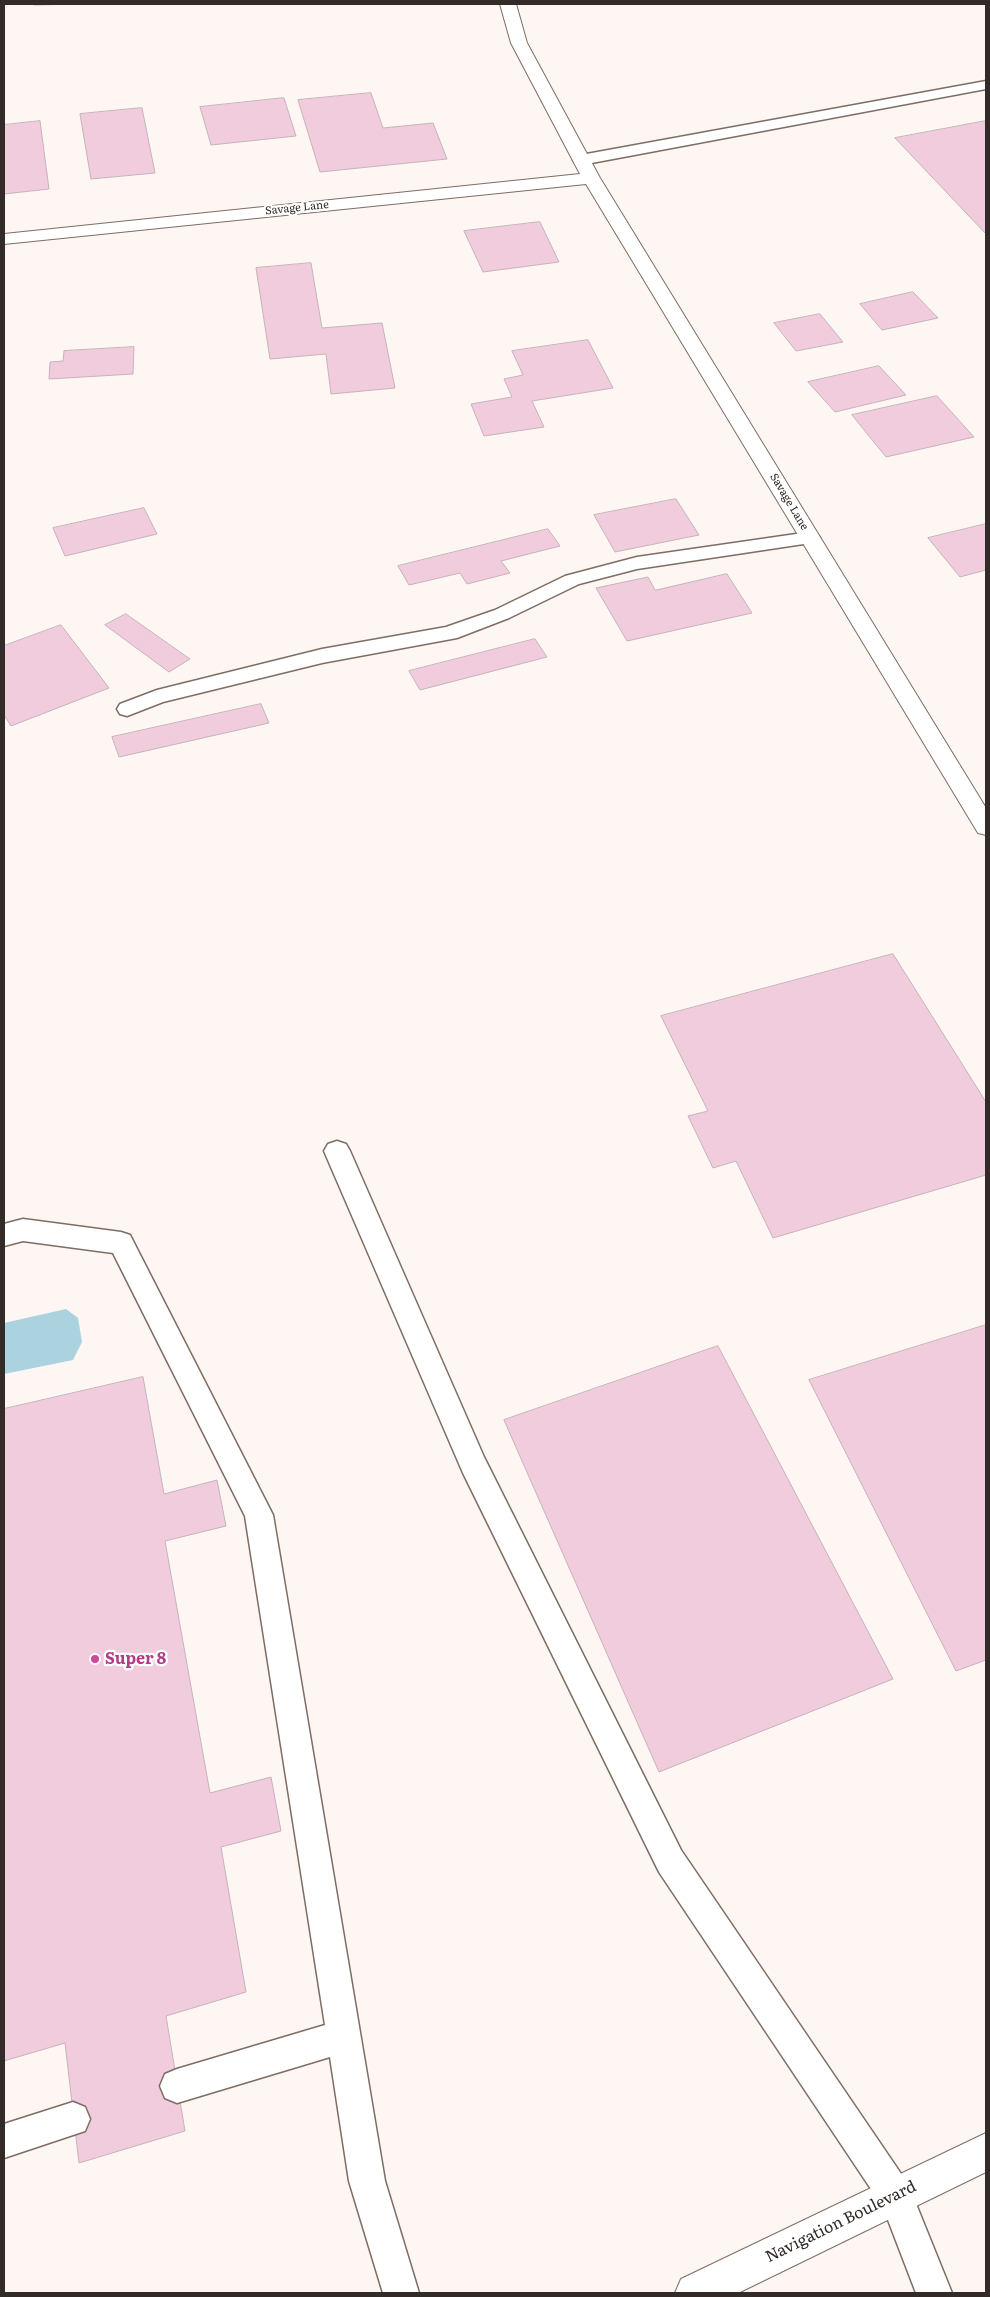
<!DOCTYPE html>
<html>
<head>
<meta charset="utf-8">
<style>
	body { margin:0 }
	#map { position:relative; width:990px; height:2297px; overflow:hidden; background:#fef6f2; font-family:Literata,serif }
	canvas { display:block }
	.frame { position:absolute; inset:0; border:5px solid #322b27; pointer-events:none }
</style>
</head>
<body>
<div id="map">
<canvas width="990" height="2297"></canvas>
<div class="frame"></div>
</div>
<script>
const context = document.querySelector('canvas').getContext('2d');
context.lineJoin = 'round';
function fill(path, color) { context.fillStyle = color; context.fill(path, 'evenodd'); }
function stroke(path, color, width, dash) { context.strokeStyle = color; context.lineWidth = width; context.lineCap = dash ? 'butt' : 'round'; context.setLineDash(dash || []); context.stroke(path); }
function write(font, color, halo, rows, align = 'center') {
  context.font = font + ' Literata,serif'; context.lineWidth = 4.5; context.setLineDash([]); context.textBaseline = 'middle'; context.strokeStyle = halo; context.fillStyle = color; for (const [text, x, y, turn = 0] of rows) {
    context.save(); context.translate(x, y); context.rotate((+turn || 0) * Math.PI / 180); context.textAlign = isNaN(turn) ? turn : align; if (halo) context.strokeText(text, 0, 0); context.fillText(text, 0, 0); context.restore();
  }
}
const water = new Path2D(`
	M66,1309L78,1318L82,1342L73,1360L4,1374V1323Z`);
const building = new Path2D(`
	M34,4H82L34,5Z
	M371,93L383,128L433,123L447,159L320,172L298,100Z
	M284,98L296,136L211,145L200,107Z
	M142,108L155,173L91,179L80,114Z
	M40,121L49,189L4,194V125Z
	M986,121V234L895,138Z
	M540,222L559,262L483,272L464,231Z
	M311,263L322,328L382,323L395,388L331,394L326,354L270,359L256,268Z
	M913,292L938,318L882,330L860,304Z
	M820,314L843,342L796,351L774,323Z
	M588,340L613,388L532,401L544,427L484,436L471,404L512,397L504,379L523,375L512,351Z
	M134,347L133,374L49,379L50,362L63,361L64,351Z
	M879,366L906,395L835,412L808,382Z
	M937,396L974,437L886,457L852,415Z
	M676,499L699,535L615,552L594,515Z
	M144,508L157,534L65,556L53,528Z
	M986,524V570L960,577L928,538Z
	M548,529L560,546L501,561L510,573L467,584L460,573L409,585L398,566Z
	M727,574L752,613L627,641L596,588L648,577L655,590Z
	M126,614L190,659L169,672L105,625Z
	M61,625L109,688L11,726L4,715V646Z
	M535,639L547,657L420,690L409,671Z
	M261,704L269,723L119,757L112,737Z
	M893,954L986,1102V1175L773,1238L736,1161L713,1168L688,1116L708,1111L661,1016Z
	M986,1325V1660L956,1671L809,1380Z
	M718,1346L893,1679L659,1772L504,1420Z
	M143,1377L164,1494L217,1480L226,1526L165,1541L210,1793L271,1777L281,1831L221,1847L246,1992L166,2016L185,2131L79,2163L65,2043L4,2061V1409Z`);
const lane = new Path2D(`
	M986,81V89L581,165L576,163L573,160L576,157L581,155Z
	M810,532L817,534L820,538L817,542L637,569L579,584L509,618L457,638L322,663L163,702L127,716L120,714L117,709L120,704L157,690L322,649L446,627L495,610L565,576L637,557Z
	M337,1141L346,1144L350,1151L484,1457L681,1850L908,2184L952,2293H916L883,2207L659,1872L463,1473L324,1151L328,1144Z
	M23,1219L121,1232L130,1235L273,1515L385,2181L419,2293H383L349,2181L330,2057L177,2103L165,2098L160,2086L165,2074L177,2069L325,2025L245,1516L113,1253L23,1241L4,1246V1224Z
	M73,2102L85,2107L90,2119L85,2131L4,2158V2124Z`);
const street = new Path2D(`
	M500,4H516L527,43L600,178L986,808V835L978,833L586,184L4,244V234L580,174L511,43Z`);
const secondary = new Path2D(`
	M986,2133V2172L738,2293H675L681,2279Z`);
const markers = [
	[95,1659,5,"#d1479c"]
];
const farStreetnames = [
	["Savage Lane",297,208,-6],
	["Savage Lane",789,502,59]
];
const nearHotelnames = [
	["Super 8",105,1659]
];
const nearStreetnames = [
	["Navigation Boulevard",841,2222,-26]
];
fill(water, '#aad2df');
fill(building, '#f1ccdc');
stroke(building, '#c6b2ba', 1);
stroke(lane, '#7e6d63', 3);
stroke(street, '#7e6d63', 2);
stroke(secondary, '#7e6d63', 2);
fill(lane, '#fff');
fill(street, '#fff');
fill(secondary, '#fff');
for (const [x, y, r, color] of markers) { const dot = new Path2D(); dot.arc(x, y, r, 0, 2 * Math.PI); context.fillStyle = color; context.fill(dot); stroke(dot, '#fff', 2); }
write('11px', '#322b27', '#fff', farStreetnames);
write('bold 16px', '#b23c85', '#fff', nearHotelnames, 'left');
write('16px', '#322b27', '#fff', nearStreetnames);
</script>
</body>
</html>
